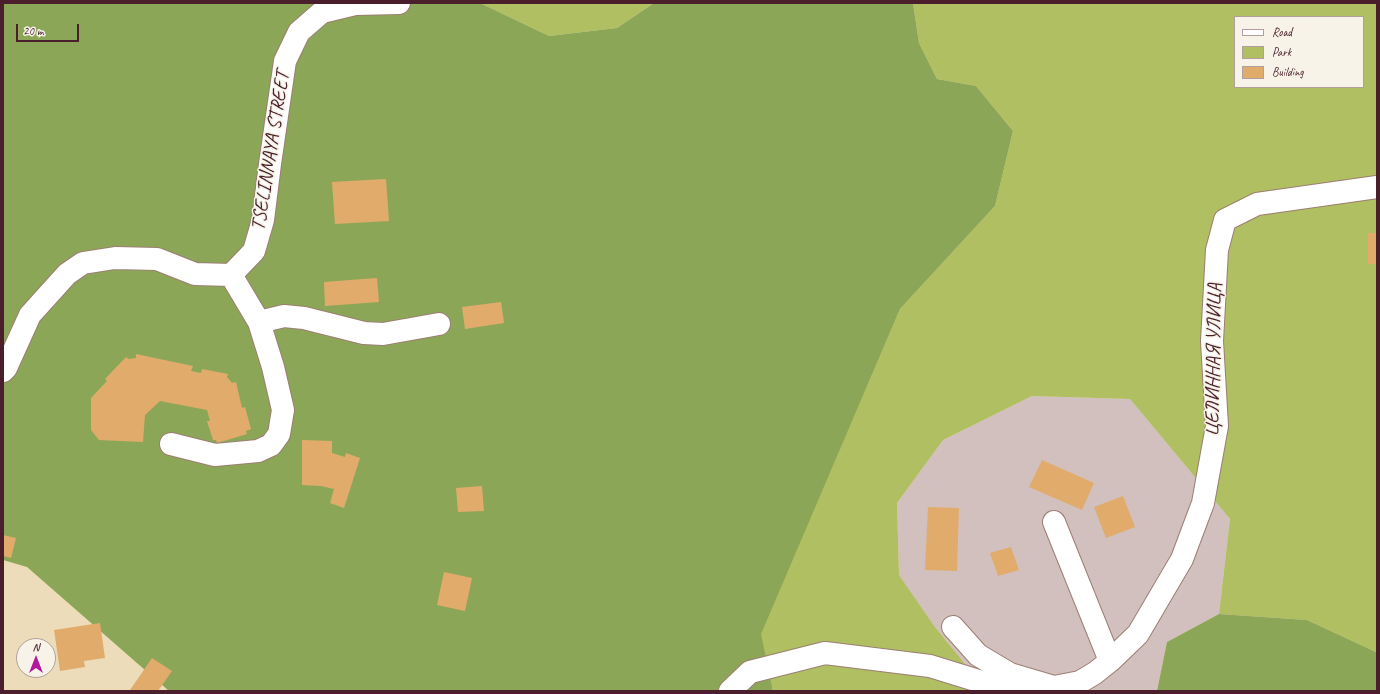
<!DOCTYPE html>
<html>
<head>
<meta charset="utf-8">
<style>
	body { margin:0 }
	#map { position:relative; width:1380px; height:694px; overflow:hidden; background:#eddcb9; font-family:Caveat,sans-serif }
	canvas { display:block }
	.frame { position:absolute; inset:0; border:4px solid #4a1f2b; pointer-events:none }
	.legend { position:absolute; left:1234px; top:16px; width:130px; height:72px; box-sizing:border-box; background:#f7f3e8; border:1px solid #b29e9c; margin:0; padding:5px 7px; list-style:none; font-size:12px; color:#4a1f2b }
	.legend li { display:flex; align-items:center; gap:8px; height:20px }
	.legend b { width:20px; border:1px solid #b29e9c }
	.north { position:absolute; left:16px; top:638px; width:40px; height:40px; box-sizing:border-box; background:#f7f3e8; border:1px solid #b29e9c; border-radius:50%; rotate:0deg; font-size:11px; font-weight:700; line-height:16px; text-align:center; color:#4a1f2b }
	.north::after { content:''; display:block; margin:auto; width:14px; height:18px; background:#b5179e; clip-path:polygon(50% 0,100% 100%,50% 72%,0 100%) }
	.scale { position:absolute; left:16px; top:24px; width:63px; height:18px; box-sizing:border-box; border:2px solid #4a1f2b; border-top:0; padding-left:5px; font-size:12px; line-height:14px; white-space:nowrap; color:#4a1f2b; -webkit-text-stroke:3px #f7f3e8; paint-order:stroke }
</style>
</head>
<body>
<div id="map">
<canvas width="1380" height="694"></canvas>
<div class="frame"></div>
<ul class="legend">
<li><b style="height:5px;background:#fff"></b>Road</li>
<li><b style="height:11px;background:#b0bf62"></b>Park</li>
<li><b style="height:11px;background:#e1ac6b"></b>Building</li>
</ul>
<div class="north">N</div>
<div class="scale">20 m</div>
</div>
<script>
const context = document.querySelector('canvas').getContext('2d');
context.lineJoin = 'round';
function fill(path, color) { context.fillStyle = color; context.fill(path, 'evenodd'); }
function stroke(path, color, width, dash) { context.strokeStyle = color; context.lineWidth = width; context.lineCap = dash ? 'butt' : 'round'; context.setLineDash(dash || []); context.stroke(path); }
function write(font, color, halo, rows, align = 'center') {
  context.font = font + ' Caveat,sans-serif'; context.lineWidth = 3; context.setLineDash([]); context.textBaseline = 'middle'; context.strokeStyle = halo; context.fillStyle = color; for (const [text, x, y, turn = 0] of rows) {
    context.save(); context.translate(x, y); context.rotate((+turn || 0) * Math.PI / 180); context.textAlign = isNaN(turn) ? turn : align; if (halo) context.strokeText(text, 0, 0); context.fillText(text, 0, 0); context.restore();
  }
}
const industrial = new Path2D(`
	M1032,396L1130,399L1230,519L1219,614L1167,642L1157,691H987L935,627L899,575L897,503L943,440Z`);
const green = new Path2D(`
	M480,3H654L617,28L549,36Z
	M913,3H1377V649L1376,652L1307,620L1219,614L1230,519L1130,399L1032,396L943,440L897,503L899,575L935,627L987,691H773L760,634L900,309L995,206L1013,131L976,86L937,79L919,43ZM1235,17H1363V87H1235Z`);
const forest = new Path2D(`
	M3,3H480L549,36L617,28L654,3H913L919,43L937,79L976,86L1013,131L995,206L900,309L761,634L773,691H169L27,567L3,560Z
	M1219,614L1307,620L1376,652L1377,653V691H1157L1167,642Z`);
const building = new Path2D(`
	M386,179L389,221L335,224L332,182Z
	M1368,233H1377V264H1368Z
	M377,278L379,302L325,306L324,282Z
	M501,302L504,323L465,329L462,307Z
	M136,354L193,366L191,371L201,373L202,369L228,374L227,377L232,383L236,382L242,408L245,407L251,429L246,431L247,434L217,443L216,440H213L207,421H210L207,410L160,401L145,415L143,442L99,440L91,430V398L107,381L105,379L126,357L129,359L136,358Z
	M302,440L332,441V453L345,457L346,453L360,458L344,508L330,503L334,489L321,486L302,485Z
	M1042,460L1094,483L1082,510L1029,487Z
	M482,486L484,511L458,512L456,488Z
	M1123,496L1135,527L1106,538L1094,507Z
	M928,507L959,508L957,571L925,570Z
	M3,535L16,538L11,558L3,556Z
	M1011,547L1019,570L998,576L990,553Z
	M444,572L472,578L465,611L437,605Z
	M100,623L105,658L84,661L85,667L60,671L54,630Z
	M152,658L172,671L158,691H132L130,690Z`);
const minor = new Path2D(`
	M259,322L284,316L304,318L364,333L383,334L439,324
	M3,371L6,368L30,315L67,274L83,263L115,258L157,259L195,274L231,275L254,251L263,220L270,164L285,61L299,32L322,12L355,4L399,3
	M171,444L215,455L258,451L271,445L279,434L283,410L273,367L259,322L231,275
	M1054,522L1110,661
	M953,627L978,655L1010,674L1054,687L1080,682L1095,673L1110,661L1138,634L1182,559L1203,503L1217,426L1212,341L1217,250L1225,220L1257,204L1377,187
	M730,691L750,672L825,653L930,666L995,686H1029`);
const streetNames = [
	["TSELINNAYA STREET",271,151,-81],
	["ЦЕЛИННАЯ УЛИЦА",1214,360,-89]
];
fill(industrial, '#d1c0bd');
fill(green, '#b0bf62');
fill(forest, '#8ca658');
fill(building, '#e1ac6b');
stroke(minor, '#9c7e72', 24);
stroke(minor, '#fff', 22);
write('20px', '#4a1f2b', '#f7f3e8', streetNames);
</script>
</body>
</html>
